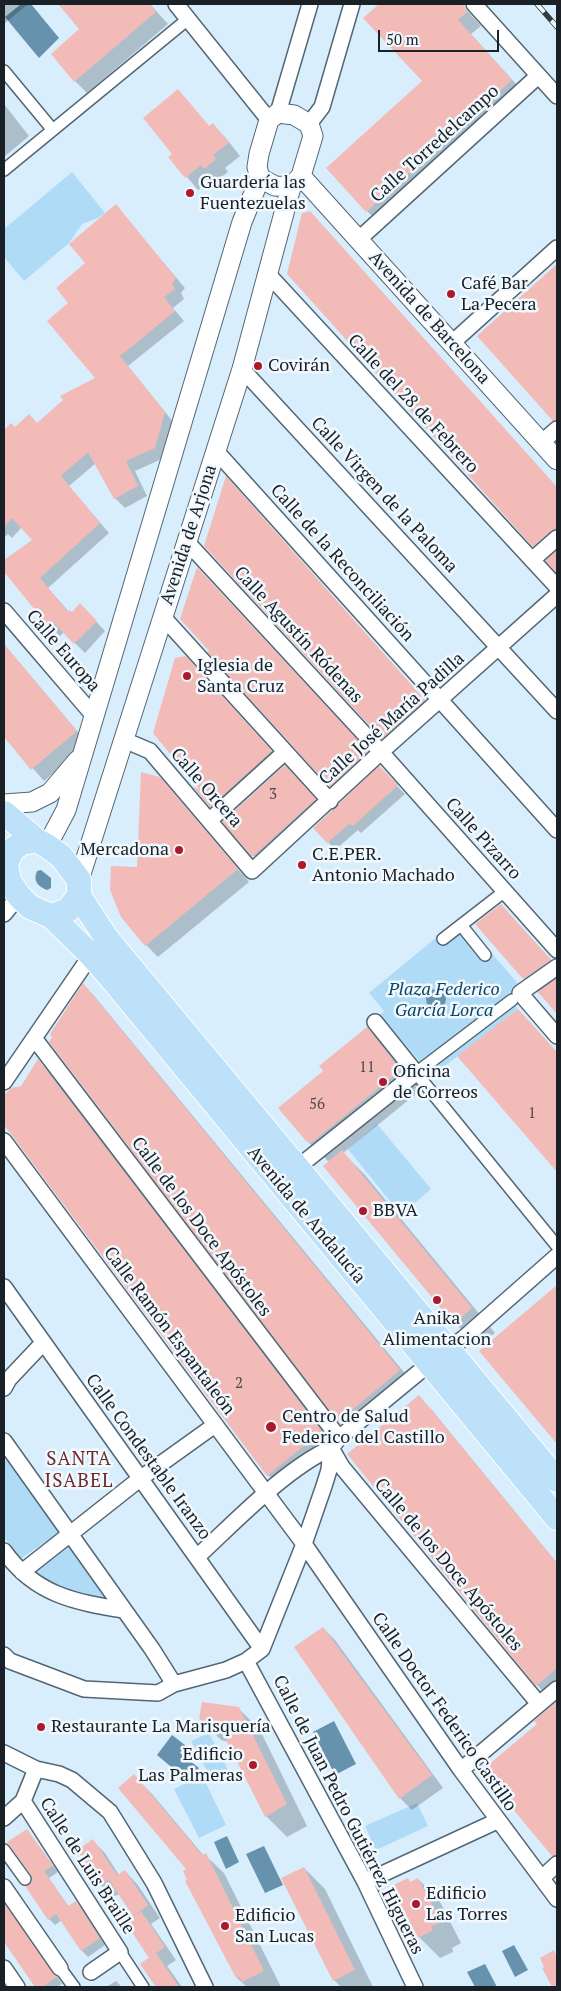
<!DOCTYPE html>
<html>
<head>
<meta charset="utf-8">
<style>
	body { margin:0 }
	#map { position:relative; width:561px; height:1991px; overflow:hidden; background:#d8eefd; font-family:"PT Serif",serif }
	canvas { display:block }
	.frame { position:absolute; inset:0; border:5px solid #192127; pointer-events:none }
	.scale { position:absolute; left:378px; top:30px; width:121px; height:22px; box-sizing:border-box; border:2px solid #192127; border-top:0; padding-left:6px; font-size:15px; line-height:18px; white-space:nowrap; color:#192127; -webkit-text-stroke:4px #f1f9ff; paint-order:stroke }
</style>
</head>
<body>
<div id="map">
<canvas width="561" height="1991"></canvas>
<div class="frame"></div>
<div class="scale">50 m</div>
</div>
<script>
const context = document.querySelector('canvas').getContext('2d');
context.lineJoin = 'round';
function fill(path, color) { context.fillStyle = color; context.fill(path, 'evenodd'); }
function stroke(path, color, width, dash) { context.strokeStyle = color; context.lineWidth = width; context.lineCap = dash ? 'butt' : 'round'; context.setLineDash(dash || []); context.stroke(path); }
function write(font, color, halo, rows, align = 'center') {
  context.font = font + ' "PT Serif",serif'; context.lineWidth = 5; context.setLineDash([]); context.textBaseline = 'middle'; context.strokeStyle = halo; context.fillStyle = color; for (const [text, x, y, turn = 0] of rows) {
    context.save(); context.translate(x, y); context.rotate((+turn || 0) * Math.PI / 180); context.textAlign = isNaN(turn) ? turn : align; if (halo) context.strokeText(text, 0, 0); context.fillText(text, 0, 0); context.restore();
  }
}
const green = new Path2D(`
	M72,172L105,213L98,218L82,224L69,243L24,281L4,257V229Z
	M461,917L519,985L506,995L518,1009L432,1076L380,1015L384,1011L369,993Z
	M377,1124L431,1189L401,1215L348,1149Z
	M4,1441L62,1522L58,1533L19,1560L4,1537Z
	M70,1534L112,1600C89,1604 52,1585 34,1572Z
	M209,1733L230,1774L213,1782L191,1741Z
	M202,1775L226,1825L199,1838L174,1789Z
	M417,1803L428,1826L376,1850L365,1826Z`);
const water = new Path2D(`
	M21,4H31L59,38L39,58L5,17Z
	M41,870L51,878V888L47,890C37,886 33,881 37,871Z
	M426 999a10 10 0 1 1 20 0a10 10 0 1 1-20 0Z
	M334,1721L356,1764L335,1775L313,1732Z
	M172,1735L190,1749L188,1751L183,1748L180,1753L199,1768L189,1782L157,1755Z
	M227,1836L239,1862L226,1869L214,1842Z
	M264,1846L283,1885L265,1893L246,1854Z
	M514,1945L528,1970L515,1977L502,1951Z
	M485,1964L497,1987H475L467,1972Z`);
const shadow = new Path2D(`
	M4,4H28L4,24Z
	M60,4H150L168,24L87,93L75,81L81,29Z
	M381,4H461L481,26L471,34L525,94L380,224L367,211L424,81L365,18Z
	M178,90L210,127L213,125L225,137L240,156L225,168L228,172L217,180L214,177L198,190L170,157L174,154Z
	M4,104L29,136L4,157Z
	M116,206L185,288L181,293L184,299L173,308L184,321L128,366L174,423L164,458L135,471L147,496L125,508L115,498L96,463L69,486L109,533L48,588L69,612L90,615L105,631L85,653L64,632L60,636L50,626L4,570V561L34,540L22,527L12,538L8,534L4,538V431L11,425L15,429L38,425L97,378L70,304L87,264Z
	M324,227L557,488V572L534,546Z
	M557,266V423L479,336Z
	M238,490L436,713L395,750L383,738Z
	M209,581L379,764L343,798L331,786Z
	M4,644L88,744L44,781L4,735Z
	M197,669L283,764L223,818L196,789L203,791Z
	M379,768L405,794L361,833L358,830L335,850L328,842Z
	M160,779L249,882L158,957L146,945L138,868Z
	M297,779L327,812L265,868L224,822Z
	M501,906L557,966V1012L524,978L476,924Z
	M84,985L95,997L412,1382L352,1433L339,1421L50,1042Z
	M529,1021L557,1053V1170L459,1056Z
	M367,1028L387,1048L421,1090L343,1153L365,1175L495,1333L478,1346L455,1323L329,1162L307,1141L325,1072Z
	M38,1061L49,1072L332,1443L279,1486L268,1475L4,1122V1097L8,1092L22,1087Z
	M557,1287V1442L481,1351Z
	M418,1397L431,1409L557,1563V1690L549,1697L537,1685Z
	M323,1628L335,1640L443,1788L412,1810L400,1798Z
	M557,1703V1860L553,1856L539,1725L536,1721Z
	M238,1708L260,1730L307,1826L287,1837L266,1816L229,1742L221,1740L200,1719Z
	M134,1776L152,1794L204,1856L205,1855L224,1873L281,1987H247L237,1978L188,1880V1870Z
	M27,1830L58,1872L49,1878L69,1907L76,1902L82,1909L105,1945L88,1957L82,1951L62,1920L55,1925L49,1919L33,1883Z
	M93,1841L105,1853L119,1875L125,1871L137,1884L160,1918L151,1924L176,1960L167,1966L182,1987H157L142,1964L151,1958L134,1917L119,1894L113,1897L101,1885L78,1850Z
	M304,1868L325,1889L373,1987H341L334,1980Z
	M407,1879L411,1883L418,1879L439,1900L461,1943L452,1948L453,1952L440,1958L419,1937Z
	M7,1909L13,1915L62,1984L57,1987H36L4,1939V1911Z
	M116,1981L122,1987H106Z`);
const building = new Path2D(`
	M58,4H150L156,12L74,82L51,54L79,29Z
	M379,4H462L468,11L458,20L512,80L366,212L326,168L422,81L363,18Z
	M178,89L209,126L213,123L229,143L213,155L216,159L204,169L201,165L185,178L168,157L172,154L143,118Z
	M116,204L176,278L172,283L175,289L164,297L175,311L120,356L165,412L155,448L126,461L138,486L114,499L88,452L61,476L100,523L40,578L68,612L70,610L72,612L80,603L97,621L74,644L54,623L49,627L4,572V560L32,540L12,518L4,527V430L11,423L15,427L29,414L37,423L63,400L60,396L95,378L47,321L68,303L56,288L85,263L69,244Z
	M310,211L557,487V529L551,531L533,547L287,274L302,213Z
	M557,264V420L553,421L477,336Z
	M226,476L425,700L382,739L204,546Z
	M557,550V573L545,561Z
	M197,567L368,751L330,787L207,652L209,651L180,619Z
	M4,644L77,731L31,770L4,737Z
	M186,656L272,751L210,807L193,787L199,789L153,733L175,658Z
	M285,765L316,799L252,857L222,822Z
	M379,766L398,785L353,826L349,824L327,843L313,828Z
	M141,772L160,777L238,869L145,946L121,917L110,890L111,866L137,867Z
	M501,904L551,960L523,979L475,924Z
	M557,978V1014L538,992Z
	M83,983L400,1370L338,1422L49,1042L52,1037L50,1034Z
	M518,1009L557,1052V1172L457,1056Z
	M367,1027L401,1070L311,1143L306,1141L278,1108L323,1071L319,1066Z
	M38,1059L322,1431L267,1476L4,1125V1095L11,1088L21,1086Z
	M342,1150L472,1308L454,1324L323,1166Z
	M557,1285V1444L479,1351Z
	M419,1395L557,1563V1668L536,1686L347,1454Z
	M323,1627L432,1775L399,1799L294,1647Z
	M557,1701V1855L552,1856L481,1771L537,1724L534,1721Z
	M202,1702L239,1707L287,1804L265,1817L219,1726L199,1719Z
	M134,1774L202,1855L206,1853L264,1971L242,1982L240,1977L236,1978L185,1881L187,1880L183,1871L186,1869L118,1788Z
	M27,1829L53,1866L44,1871L68,1906L76,1901L100,1938L81,1951L56,1914L48,1920L25,1886L32,1882L31,1875L7,1842Z
	M93,1839L117,1875L125,1870L148,1905L133,1916L109,1880L100,1885L77,1850Z
	M304,1867L355,1970L333,1981L281,1878Z
	M408,1878L410,1882L418,1878L441,1922L431,1927L433,1930L418,1938L391,1886Z
	M4,1903L57,1977L42,1987H35L4,1942Z
	M141,1911L165,1947L149,1958L125,1922Z
	M554,1950L557,1958V1987H552L542,1968L544,1967L540,1958Z
	M156,1953L179,1987H156L140,1964Z`);
const pedestrian = new Path2D(`
	M4,71L52,129
	M4,170L188,19
	M461,925L485,955
	M443,939L505,891
	M512,1000L416,1073L557,1246
	M4,1850L25,1879
	M120,1952L143,1987
	M60,1968L74,1987`);
const minor = new Path2D(`
	M176,4L269,120
	M474,4L557,96
	M278,113L310,4
	M309,124L322,107L352,4
	M358,240L538,76
	M267,273L557,587
	M452,343L557,248
	M242,369L557,711
	M541,443L557,429
	M216,451L557,830
	M187,542L381,752L557,950
	M532,560L557,538
	M4,611L94,716
	M163,617L330,801
	M124,740L150,751L252,871L381,752L557,595
	M210,820L285,752
	M4,914L19,896
	M557,967L520,993L557,1036
	M34,1038L339,1438
	M4,1082L91,955
	M4,1141L304,1544L461,1770L557,1899
	M298,1167L416,1073L375,1022
	M4,1287L262,1649
	M4,1388L9,1379L43,1343
	M4,1441L152,1649L174,1684
	M4,1551C35,1595 75,1602 124,1610
	M197,1557C235,1522 284,1470 331,1448L342,1467L539,1704
	M22,1572L141,1478L215,1425
	M4,1655L10,1661L84,1689L158,1693L174,1684L226,1670L246,1661L262,1649L304,1544L324,1486L329,1470L331,1448L339,1438L430,1363L464,1338L557,1256
	M246,1661L365,1882L415,1987
	M4,1753L36,1769L59,1774L72,1780L110,1812L154,1883L205,1987
	M461,1770L557,1689
	M23,1801L120,1952L91,1972
	M4,1818L23,1801L36,1769
	M542,1878L557,1864
	M365,1882L497,1821
	M4,1887L60,1968
	M4,1968L17,1987`);
const tertiary = new Path2D(`
	M278,113L294,115L309,124L313,136L301,176L291,187L275,186L260,178L257,167L259,154L269,120Z
	M301,176L557,460
	M4,804L32,802L50,793L78,760
	M47,846L66,810L242,222L260,178
	M79,880L242,369L291,187`);
const primary = new Path2D(`
	M4,813L36,840
	M79,896L107,939L557,1480
	M51,916L68,910L79,896V880L61,856L47,846L36,840L22,843L12,850L6,864L9,881L19,896L30,907L51,916L91,955L117,985L557,1518`);
const rail = new Path2D(`
	M537,4L557,27`);
const markers = [
	[190,193,5,"#ad192a"],
	[451,294,5,"#ad192a"],
	[258,366,5,"#ad192a"],
	[187,676,5,"#ad192a"],
	[179,850,5,"#ad192a"],
	[302,865,5,"#ad192a"],
	[383,1082,5,"#ad192a"],
	[363,1211,5,"#ad192a"],
	[437,1300,5,"#ad192a"],
	[271,1427,6,"#ad192a"],
	[41,1727,5,"#ad192a"],
	[253,1765,5,"#ad192a"],
	[416,1904,5,"#ad192a"],
	[225,1926,5,"#ad192a"]
];
const numberNames = [
	["3",273,795],
	["11",367,1068],
	["56",317,1105],
	["1",532,1114],
	["2",239,1384]
];
const streetNames = [
	["Calle Torredelcampo",435,144,-42],
	["Avenida de Barcelona",429,318,48],
	["Calle del 28 de Febrero",413,404,47],
	["Calle Virgen de la Paloma",384,495,47],
	["Avenida de Arjona",189,535,-72],
	["Calle de la Reconciliación",342,563,48],
	["Calle Agustín Ródenas",298,635,47],
	["Calle Europa",63,651,49],
	["Calle José María Padilla",392,719,-42],
	["Calle Orcera",206,788,49],
	["Calle Pizarro",483,839,48],
	["Avenida de Andalucía",306,1215,50],
	["Calle de los Doce Apóstoles",201,1227,53],
	["Calle Ramón Espantaleón",169,1331,53],
	["Calle Condestable Iranzo",148,1457,54],
	["Calle de los Doce Apóstoles",448,1565,50],
	["Calle Doctor Federico Castillo",444,1712,55],
	["Calle de Juan Pedro Gutiérrez Higueras",348,1815,63],
	["Calle de Luis Braille",87,1866,57]
];
const poiNames = [
	["Guardería las",200,183],
	["Fuentezuelas",200,204],
	["Café Bar",461,284],
	["La Pecera",461,305],
	["Covirán",268,366],
	["Iglesia de",197,666],
	["Santa Cruz",197,687],
	["Mercadona",169,850,"right"],
	["C.E.PER.",312,855],
	["Antonio Machado",312,876],
	["Oficina",393,1072],
	["de Correos",393,1093],
	["BBVA",373,1211],
	["Anika",437,1319,"center"],
	["Alimentacion",437,1340,"center"],
	["Centro de Salud",282,1417],
	["Federico del Castillo",282,1438],
	["Restaurante La Marisquería",51,1727],
	["Edificio",243,1755,"right"],
	["Las Palmeras",243,1776,"right"],
	["Edificio",426,1894],
	["Las Torres",426,1915],
	["Edificio",235,1916],
	["San Lucas",235,1937]
];
const parkNames = [
	["Plaza Federico",444,990],
	["García Lorca",444,1011]
];
const neighbourhoodNames = [
	["SANTA",79,1460],
	["ISABEL",79,1482]
];
fill(green, '#b0dbf7');
fill(water, '#6692ae');
fill(shadow, '#0003');
fill(building, '#f2bbb8');
stroke(pedestrian, '#546673', 14);
stroke(minor, '#546673', 18);
stroke(tertiary, '#546673', 21);
stroke(primary, '#fff', 26);
stroke(pedestrian, '#fff', 11);
stroke(minor, '#fff', 15);
stroke(tertiary, '#fff', 19);
stroke(primary, '#bde1f8', 24);
stroke(rail, '#323c43', 5.5);
stroke(rail, '#f1f9ff', 4, [11]);
for (const [x, y, r, color] of markers) { const dot = new Path2D(); dot.arc(x, y, r, 0, 2 * Math.PI); context.fillStyle = color; context.fill(dot); stroke(dot, '#f1f9ff', 2); }
write('15px', '#4f484b', null, numberNames);
write('18px', '#192127', '#f1f9ff', streetNames);
write('18px', '#192127', '#f1f9ff', poiNames, 'left');
write('italic 18px', '#0c4663', '#f1f9ff', parkNames);
context.letterSpacing = '1px';
write('19px', '#6f2829', '#f1f9ff', neighbourhoodNames);
context.letterSpacing = '0px';
</script>
</body>
</html>
